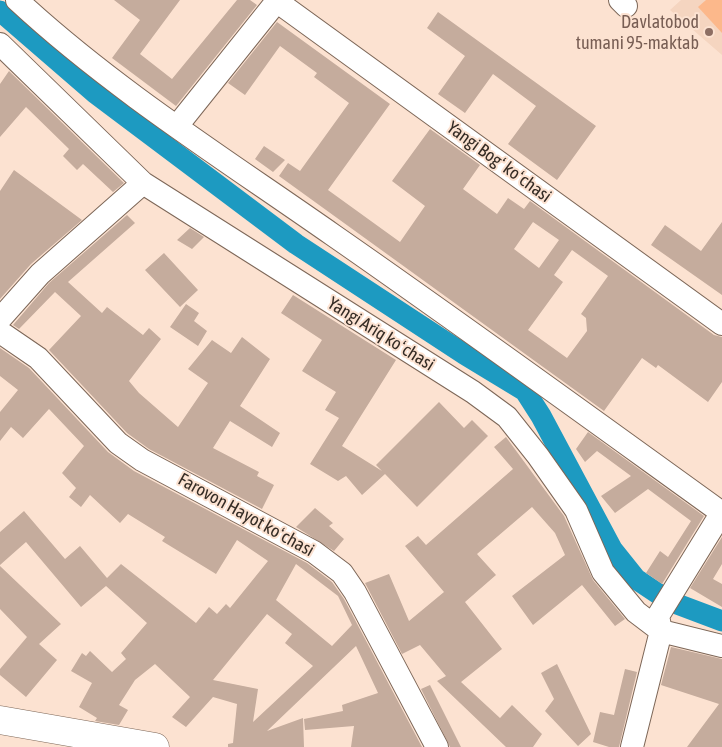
<!DOCTYPE html>
<html>
<head>
<meta charset="utf-8">
<style>
	body { margin:0 }
	canvas { display:block; background:#fce2d1 }
</style>
</head>
<body>
<canvas width="722" height="747"></canvas>
<script>
const context = document.querySelector('canvas').getContext('2d');
context.lineJoin = 'round';
function fill(path, color) { context.fillStyle = color; context.fill(path, 'evenodd'); }
function stroke(path, color, width, dash) { context.strokeStyle = color; context.lineWidth = width; context.lineCap = dash ? 'butt' : 'round'; context.setLineDash(dash || []); context.stroke(path); }
function write(font, color, halo, rows, align = 'center') {
  context.font = font + ' "Asap Condensed",sans-serif'; context.lineWidth = 4; context.setLineDash([]); context.textBaseline = 'middle'; context.strokeStyle = halo; context.fillStyle = color; for (const [text, x, y, turn = 0] of rows) {
    context.save(); context.translate(x, y); context.rotate((+turn || 0) * Math.PI / 180); context.textAlign = isNaN(turn) ? turn : align; if (halo) context.strokeText(text, 0, 0); context.fillText(text, 0, 0); context.restore();
  }
}
const built = new Path2D(`
	M681,0H722V55L670,10Z`);
const green = new Path2D(`
	M706,0H722V33L698,7Z`);
const canal = new Path2D(`
	M0,11L95,93L296,244L464,354L525,391L541,416L612,549L636,579L669,601L722,621`);
const building = new Path2D(`
	M114,0H180L140,54L172,79L237,0H250L257,5L176,106L112,58L140,20Z
	M438,12L596,126L557,180L508,144L536,106L493,74L465,113L438,94L465,56L427,28Z
	M277,22L390,104L328,190L400,242L425,206L392,181L430,129L480,165L463,189L497,214L508,198L524,209L530,201L714,335L722,337V382L708,402L658,365L656,368L642,358L604,411L279,176L288,163L300,171L349,103L314,77L317,73L280,46L245,95L228,83ZM533,222L559,240L539,268L514,249ZM572,250L608,276L581,314L586,318L587,331L567,358L528,330L563,282L554,275Z
	M9,71L124,183L113,192L83,164L77,170L63,156L69,149L26,107L0,137V84Z
	M264,146L285,160L273,172L255,159Z
	M14,170L82,220L31,264L0,299V191Z
	M127,215L135,223L68,282L102,313L107,307L143,335L149,328L161,339L129,381L139,393L178,427L208,383L188,369L212,340L231,353L242,337L270,359L240,406L280,433L272,447L230,421L213,448L259,472L257,476L274,485L262,509L149,449L127,433L49,350L81,316L55,292L19,329L13,325L49,283Z
	M722,222V295L651,245L665,225L701,251Z
	M190,228L204,237L192,249L177,240Z
	M164,253L198,290L180,307L145,270Z
	M293,295L396,360L342,446L382,471L376,465L439,402L464,428L472,420L488,436L417,507L385,474L362,495L346,476L338,481L310,464L339,418L325,410L336,392L302,371L322,340L281,313Z
	M186,304L199,313L194,321L207,331L198,346L170,327Z
	M0,348L29,368L108,452L134,471L307,563L332,582L344,599L422,747H351L354,726L305,730L304,719L343,711L342,705L378,693L356,646L267,731L303,718L304,747H228V744L233,743L237,704L213,697L186,727L172,717L190,697L155,664L135,680L119,705L128,710L119,725L95,721L97,718L79,707L92,683L71,671L82,653L86,656L90,651L112,672L126,659L121,653L147,623L106,586L81,607L26,542L0,565V532L24,511L65,559L80,546L107,578L121,564L196,623L209,607L217,614L226,604L230,608L268,561L237,540L216,574L162,541L165,537L128,514L120,523L90,495L81,507L69,497L76,488L62,473L84,446L49,409L23,438L11,427L0,441V412L18,390L0,376ZM296,564L338,596L352,625L332,646L276,600ZM267,614L292,634L285,643L313,666L253,722L258,689L213,680Z
	M588,432L704,516L662,584L646,573L660,551L668,557L691,521L648,489L615,513L601,496L631,476L597,451L585,462L576,449Z
	M506,437L564,516L593,580L625,619L615,626L582,585L533,625L512,596L565,555L555,533L532,507L477,554L496,575L465,602L502,649L461,682L500,718L512,705L542,734L533,747H506L437,681L446,676L420,645L402,654L365,583L389,574L409,621L444,592L405,546L418,536L426,545L513,469L494,447Z
	M315,508L333,523L329,526L344,539L334,551L296,527Z
	M722,537V564L713,579L722,584V607L690,588Z
	M0,566L61,624L39,644L57,660L26,697L0,675V669L27,637L0,609Z
	M671,647L722,659V747H687L719,704L661,685Z
	M557,664L591,734L578,746L545,711L554,699L541,673Z
	M625,669L637,672L619,747H609L593,742L600,712L614,715Z
	M430,685L461,747H450L421,689Z`);
const minor = new Path2D(`
	M17,0C113,89 226,160 333,235C464,326 593,420 722,513
	M275,0L722,324
	M620,0L626,6
	M0,44L143,183L473,392L507,417L538,456L576,510L603,572L636,612L661,631L722,646
	M177,126L277,1
	M0,319L40,274L143,183
	M0,332L38,358L118,443L142,460L314,552L342,573L355,592L437,747
	M632,747L661,631L658,616L722,512`);
const tertiary = new Path2D(`
	M0,720L155,747`);
const markers = [
	[709,32,5,"#8d6e63"]
];
const educationNames = [
	["Davlatobod",699,22],
	["tumani 95-maktab",699,43]
];
const streetNames = [
	["Yangi Bogʻ koʻchasi",499,162,36],
	["Yangi Ariq koʻchasi",381,334,32],
	["Farovon Hayot koʻchasi",246,515,29]
];
fill(built, '#f5d5c0');
fill(green, '#fcb88b');
stroke(canal, '#1d9ac1', 21);
fill(building, '#c5ac9d');
stroke(minor, '#7d6758', 24);
stroke(tertiary, '#7d6758', 29);
stroke(minor, '#fff', 22);
stroke(tertiary, '#fff', 28);
for (const [x, y, r, color] of markers) { const dot = new Path2D(); dot.arc(x, y, r, 0, 2 * Math.PI); context.fillStyle = color; context.fill(dot); stroke(dot, '#fce2d1', 2); }
write('18px', '#785e54', '#fce2d1', educationNames, 'right');
write('18px', '#352c25', '#fce2d1', streetNames);
</script>
</body>
</html>
